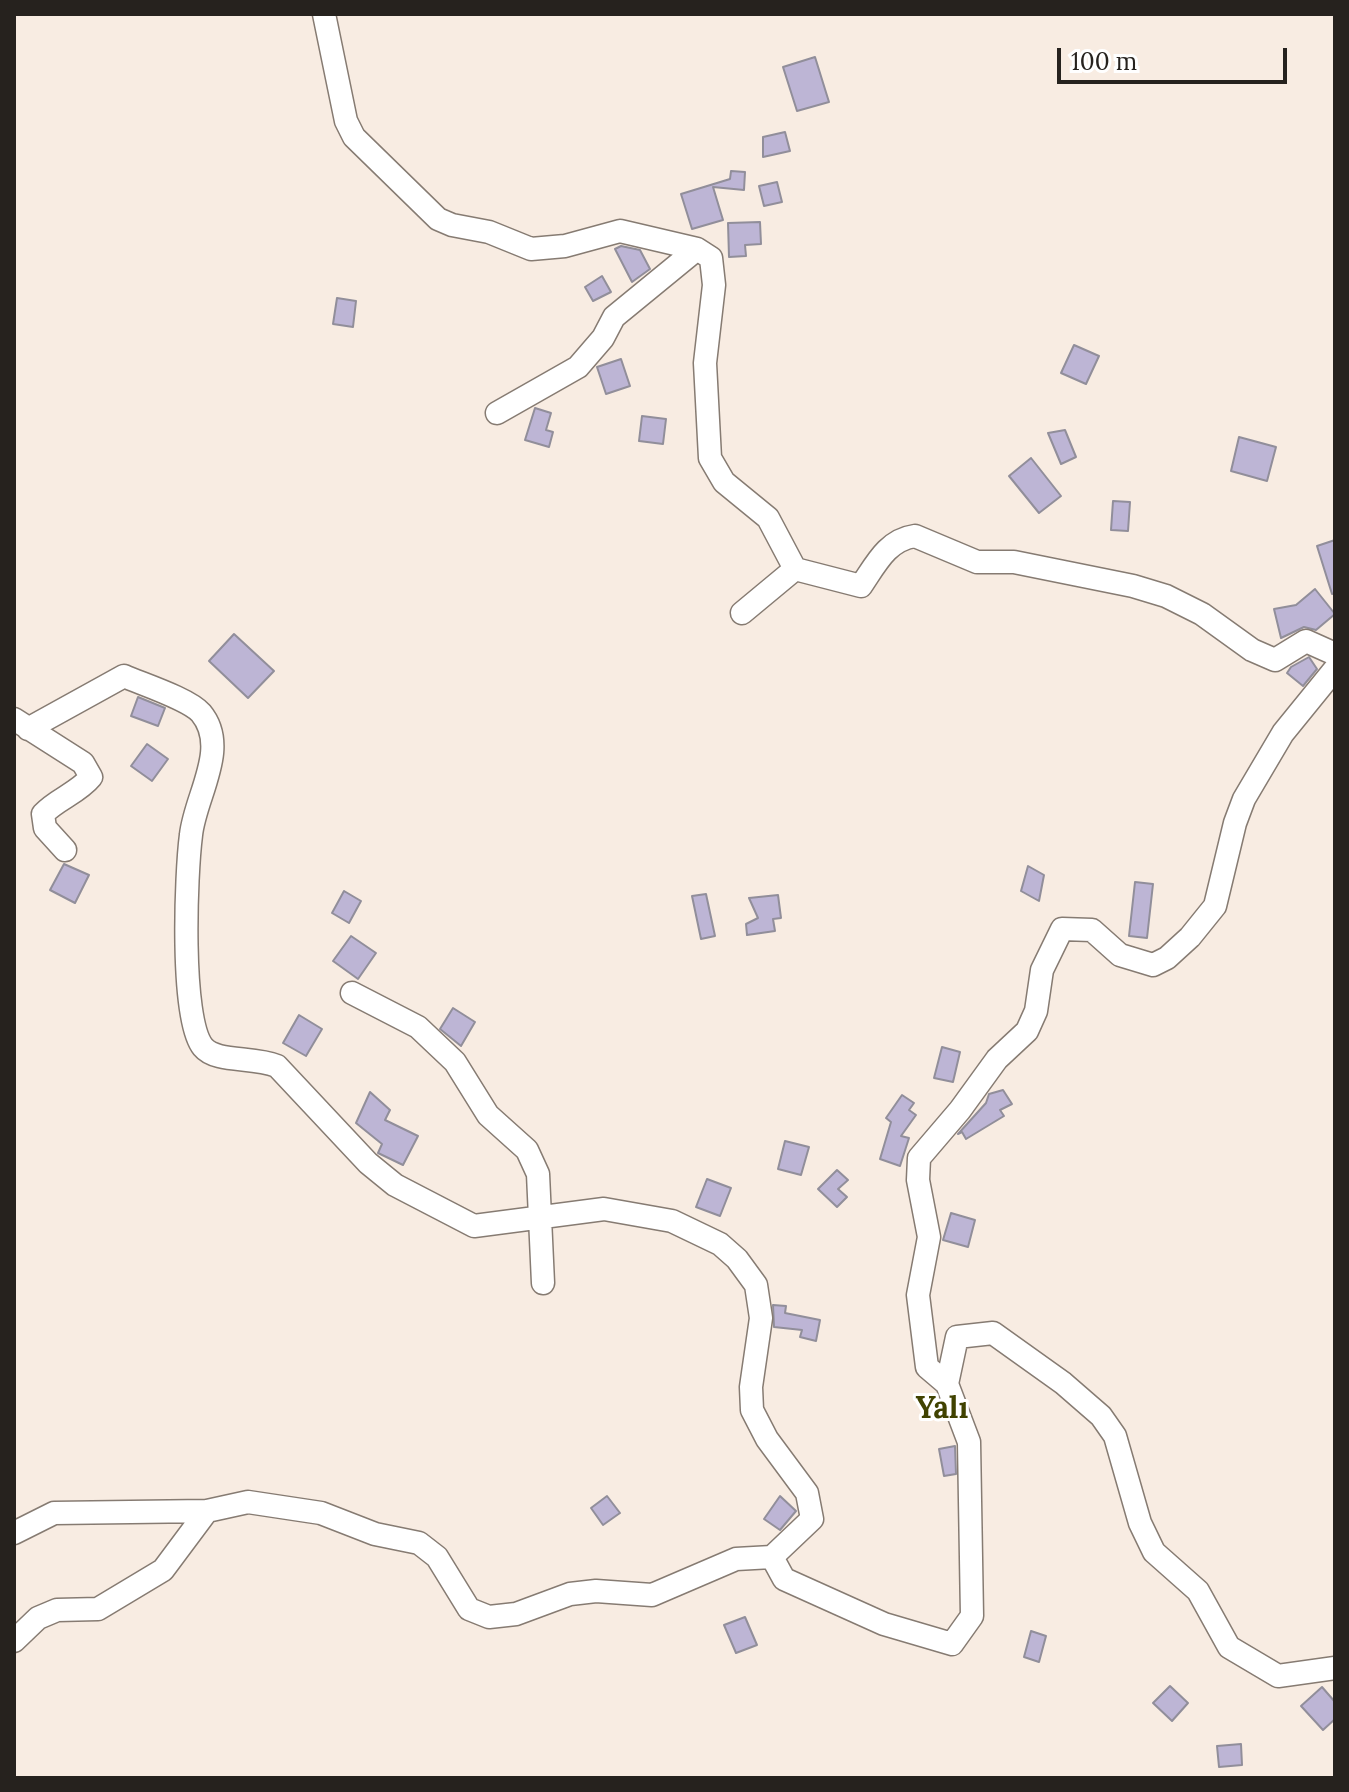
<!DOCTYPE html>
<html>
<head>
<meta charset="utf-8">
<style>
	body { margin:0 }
	#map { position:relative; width:1349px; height:1792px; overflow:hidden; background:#f8ece2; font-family:Lora,serif }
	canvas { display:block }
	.frame { position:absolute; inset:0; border:16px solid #26221e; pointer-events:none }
	.scale { position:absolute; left:1057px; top:48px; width:230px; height:36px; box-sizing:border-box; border:4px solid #26221e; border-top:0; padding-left:10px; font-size:24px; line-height:28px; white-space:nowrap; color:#26221e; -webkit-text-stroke:6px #fff; paint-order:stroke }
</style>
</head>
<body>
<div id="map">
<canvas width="1349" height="1792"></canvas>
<div class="frame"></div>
<div class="scale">100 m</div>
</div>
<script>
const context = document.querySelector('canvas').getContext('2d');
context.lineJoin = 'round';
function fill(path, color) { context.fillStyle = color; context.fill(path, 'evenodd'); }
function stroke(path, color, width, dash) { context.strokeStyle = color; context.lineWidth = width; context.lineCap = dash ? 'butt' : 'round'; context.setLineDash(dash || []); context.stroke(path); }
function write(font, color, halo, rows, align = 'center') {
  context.font = font + ' Lora,serif'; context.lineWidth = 6; context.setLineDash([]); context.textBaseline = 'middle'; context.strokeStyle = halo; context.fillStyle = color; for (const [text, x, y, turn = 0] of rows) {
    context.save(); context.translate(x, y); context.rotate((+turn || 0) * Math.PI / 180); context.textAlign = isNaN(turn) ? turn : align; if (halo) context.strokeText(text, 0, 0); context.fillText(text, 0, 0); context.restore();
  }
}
const building = new Path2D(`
	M815,57L829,102L797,111L783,67Z
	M785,132L790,151L763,157V137Z
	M731,171L745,172L744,190L713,187L723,220L692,229L681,194L730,179Z
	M777,182L782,202L764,206L759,186Z
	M760,222L761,244L745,245L746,256L729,257L728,223Z
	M621,246L640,250L650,269L632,282L615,249Z
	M602,276L611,292L593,301L585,287Z
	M337,298L356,301L353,327L333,324Z
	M1074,345L1099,356L1086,384L1061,373Z
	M621,359L630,386L606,394L597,367Z
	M535,408L551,413L546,430L553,432L549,447L525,440Z
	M642,416L666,419L663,444L639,441Z
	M1065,430L1076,457L1061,464L1048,433Z
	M1239,437L1276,447L1267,481L1231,471Z
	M1031,458L1061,496L1039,513L1009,476Z
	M1113,501L1130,502L1128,531L1111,530Z
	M1335,540V593L1332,594L1317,546Z
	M1315,589L1335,614L1316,630L1304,627L1281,638L1274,609L1296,605Z
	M234,634L274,671L248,698L209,661Z
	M1309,657L1317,669L1303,686L1287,673L1291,667Z
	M138,697L165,708L158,726L131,716Z
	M147,744L168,759L152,781L131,766Z
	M64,864L89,875L75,903L50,890Z
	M1028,866L1044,875L1039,901L1021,891Z
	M1135,882L1153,884L1147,938L1129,936Z
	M344,891L361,901L349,923L332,913Z
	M706,894L715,936L701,939L692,896Z
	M778,895L781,918L773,919L775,931L747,935L746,924L758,918L749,898Z
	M351,936L376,953L358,979L333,961Z
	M453,1008L475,1022L461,1046L440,1029Z
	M299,1015L322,1029L306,1056L283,1043Z
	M942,1047L960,1052L953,1082L934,1078Z
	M1003,1090L1012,1104L1000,1110L1004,1116L966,1139L962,1132L958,1134L986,1103L989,1094Z
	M370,1092L390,1110L385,1120L418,1136L403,1165L378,1153L382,1144L356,1123Z
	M902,1095L914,1103L909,1110L916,1115L901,1136L909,1138L900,1166L880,1159L891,1122L886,1118Z
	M785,1141L809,1147L801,1175L778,1169Z
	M837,1170L848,1180L838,1189L847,1197L837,1207L818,1189Z
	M707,1179L731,1188L720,1216L696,1207Z
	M951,1213L975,1220L968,1247L943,1240Z
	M773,1305L786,1306L785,1313L820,1320L816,1341L800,1337L802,1330L774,1327Z
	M955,1446L956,1474L944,1476L939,1449Z
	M607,1496L620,1513L603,1525L591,1508Z
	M780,1496L796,1511L780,1530L764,1519Z
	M745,1617L757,1645L736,1653L724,1625Z
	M1031,1631L1046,1636L1039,1662L1024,1657Z
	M1170,1686L1188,1703L1172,1721L1153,1703Z
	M1322,1687L1335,1702V1719L1323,1730L1301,1706Z
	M1241,1744L1242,1765L1219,1767L1217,1746Z`);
const minor = new Path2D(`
	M324,14L346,121L354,137L438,219L452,225L489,232L531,249L565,246L620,231L697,249L711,258L714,285L705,363L710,458L724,482L768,518L795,569L861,586C876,564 887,540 915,536L977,562H1014L1133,586L1166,596L1202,614L1252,650L1275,660L1306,641L1335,654
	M497,413L578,367L603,338L614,317L697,249
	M742,613L795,569
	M14,719L83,763L91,777C78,793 57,799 43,814L45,828L65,850
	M352,993L418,1027L455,1062L488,1115L527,1150L538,1174L543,1283
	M947,1384L957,1337L993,1333L1063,1383L1101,1416L1115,1436L1140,1523L1154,1552L1198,1591L1229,1647L1278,1676L1335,1668
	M14,1533L54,1513L207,1511L248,1502L321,1513L375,1534L419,1543L437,1557L469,1609L489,1617L516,1614L570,1594L596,1591L652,1595L736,1559L772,1557L812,1519L807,1493L767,1439L752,1410L751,1387L761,1318L756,1285L737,1259L720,1244L672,1221L604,1209L474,1226L395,1185L368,1163L277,1066C253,1056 216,1063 203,1047C180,1019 186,873 191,835C195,796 230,748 201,713C189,699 142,684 124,676L28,729
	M772,1557L784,1579L884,1624L952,1644L972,1616L969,1442L947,1384L927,1367L918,1295L929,1237L918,1180L919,1158L960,1110L997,1059L1027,1031L1036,1011L1042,970L1062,929L1092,930L1120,955L1153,965L1167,958L1190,937L1215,906L1235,823L1244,799L1283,733L1335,669
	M14,1641L38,1618L57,1610L98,1609L163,1570L207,1511`);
const districtNames = [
	["Yalı",942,1409]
];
fill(building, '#bdb5d5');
stroke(building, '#918e9a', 2);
stroke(minor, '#867b72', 25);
stroke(minor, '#fff', 22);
write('bold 30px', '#404200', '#fff', districtNames);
</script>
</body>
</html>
